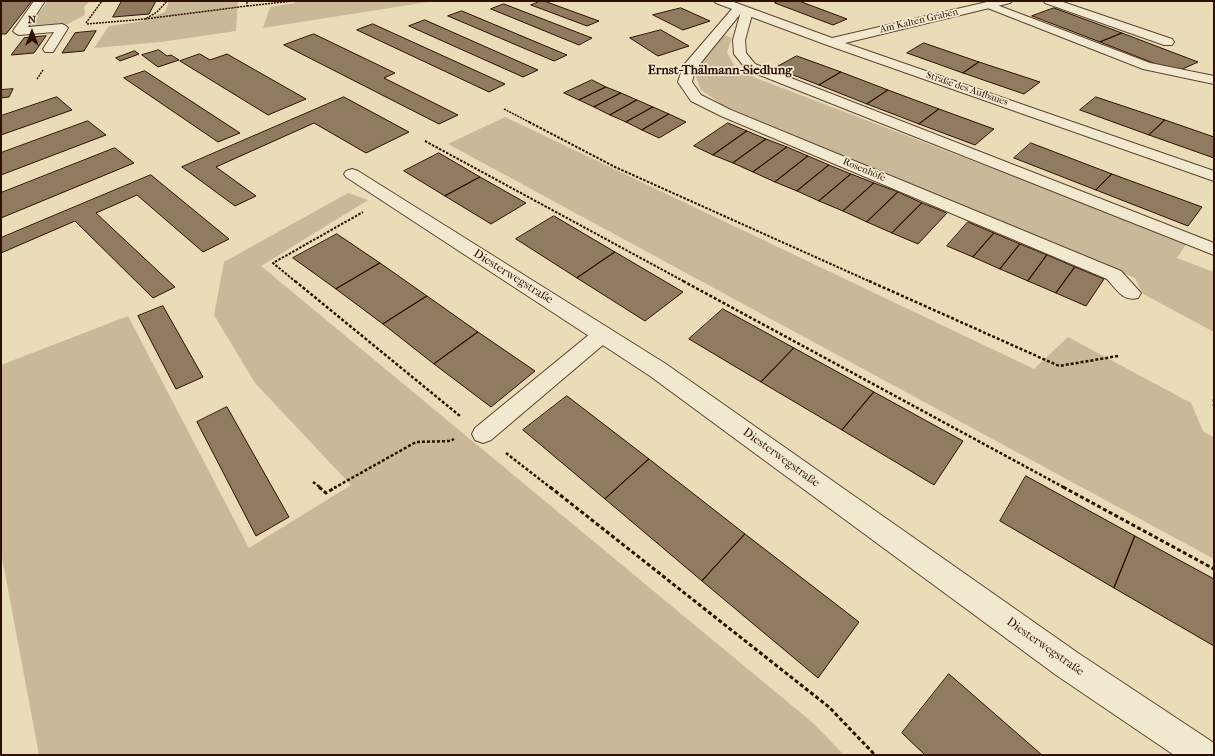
<!DOCTYPE html>
<html>
<head>
<meta charset="utf-8">
<style>
	body { margin:0 }
	#map { position:relative; width:1215px; height:756px; overflow:hidden; background:#eadcb7; font-family:"IM FELL French Canon",serif }
	canvas { display:block }
	.frame { position:absolute; inset:0; border:2px solid #2e1002; pointer-events:none }
	.north { position:absolute; left:12px; top:12px; width:40px; height:40px; -webkit-text-stroke:3px #f1e8d0; paint-order:stroke; rotate:0deg; font-size:11px; font-weight:700; line-height:16px; text-align:center; color:#2e1002 }
	.north::after { content:''; display:block; margin:auto; width:14px; height:18px; background:#2e1002; clip-path:polygon(50% 0,100% 100%,50% 72%,0 100%) }
</style>
</head>
<body>
<div id="map">
<canvas width="1215" height="756"></canvas>
<div class="frame"></div>
<div class="north">N</div>
</div>
<script>
const context = document.querySelector('canvas').getContext('2d');
context.lineJoin = 'round';
function fill(path, color) { context.fillStyle = color; context.fill(path, 'evenodd'); }
function stroke(path, color, width, dash) { context.strokeStyle = color; context.lineWidth = width; context.lineCap = dash ? 'butt' : 'round'; context.setLineDash(dash || []); context.stroke(path); }
function write(font, color, halo, rows, align = 'center') {
  context.font = font + ' "IM FELL French Canon",serif'; context.lineWidth = 3.5; context.setLineDash([]); context.textBaseline = 'middle'; context.strokeStyle = halo; context.fillStyle = color; for (const [text, x, y, turn = 0] of rows) {
    context.save(); context.translate(x, y); context.rotate((+turn || 0) * Math.PI / 180); context.textAlign = isNaN(turn) ? turn : align; if (halo) context.strokeText(text, 0, 0); context.fillText(text, 0, 0); context.restore();
  }
}
const green = new Path2D(`
	M48,1H90L84,7L85,15L68,24L27,28Z
	M169,1H238L236,31L161,42L94,48L109,26L138,22L165,12Z
	M295,1H434L263,28L270,7L295,3Z
	M724,35L732,38L727,52L735,67L756,78L1187,243L1177,258L1214,272V332L1143,294L1135,278L723,105L701,90L696,77L699,64Z
	M505,117L1034,369L1068,337L1191,403L1203,431L1214,438V559L448,144Z
	M348,193L368,200L261,266L813,723L844,755H39L1,552V365L128,316L249,548L351,485L255,383L214,315L224,262Z`);
const building = new Path2D(`
	M1,1H32L6,34H1Z
	M122,1H156L149,14L113,17Z
	M541,1H544L599,21L587,26L531,5Z
	M779,1H799L847,19L833,25L775,3Z
	M504,4L592,38L579,45L491,9Z
	M681,8L710,21L683,30L653,15Z
	M1054,8L1122,33L1100,42L1032,16Z
	M462,11L567,55L554,61L448,16Z
	M425,20L538,70L523,77L409,26Z
	M373,24L505,84L489,92L357,30Z
	M661,30L689,46L658,56L630,38Z
	M96,31L84,51L62,53L75,33Z
	M1122,33L1198,62L1176,72L1100,42Z
	M314,34L395,73L384,78L458,115L439,124L284,45Z
	M46,36L34,53L11,55L24,38Z
	M924,43L979,62L963,73L907,53Z
	M159,50L167,56L171,55L179,60L158,67L142,55Z
	M135,51L139,54L120,61L116,58Z
	M200,54L210,60L227,54L306,99L268,115L180,61Z
	M797,56L841,72L819,85L775,68Z
	M979,62L1040,82L1024,94L963,73Z
	M145,71L240,133L218,142L124,78Z
	M841,72L888,90L867,104L819,85Z
	M592,80L606,87L579,100L564,93Z
	M606,87L621,93L594,107L579,100Z
	M13,89L9,97L1,98V90Z
	M888,90L939,109L919,124L867,104Z
	M621,93L637,100L610,115L594,107Z
	M57,97L72,110L1,135V116Z
	M344,97L409,132L366,153L314,123L216,167L256,196L235,206L182,167Z
	M1096,97L1165,120L1149,135L1080,110Z
	M637,100L653,107L626,122L610,115Z
	M653,107L669,114L642,130L626,122Z
	M939,109L994,129L975,145L919,124Z
	M669,114L686,122L659,138L642,130Z
	M1165,120L1214,137V158L1149,135Z
	M88,121L106,135L1,175V153Z
	M728,123L747,131L713,155L694,146Z
	M747,131L766,139L733,163L713,155Z
	M766,139L787,147L753,172L733,163Z
	M1031,143L1112,174L1096,190L1014,158Z
	M787,147L808,156L775,182L753,172Z
	M115,148L134,163L1,218V193Z
	M439,153L480,177L445,196L404,171Z
	M808,156L829,165L797,191L775,182Z
	M829,165L851,174L819,201L797,191Z
	M851,174L874,183L843,211L819,201Z
	M1112,174L1202,207L1188,226L1096,190Z
	M151,175L229,239L203,252L137,195L96,213L175,287L153,298L75,221L1,253V238Z
	M480,177L526,203L491,224L445,196Z
	M874,183L898,192L867,222L843,211Z
	M898,192L922,203L892,233L867,222Z
	M922,203L947,213L918,244L892,233Z
	M554,216L615,252L577,278L516,239Z
	M968,222L994,233L973,257L947,246Z
	M994,233L1020,244L1000,269L973,257Z
	M337,234L380,263L336,289L293,258Z
	M1020,244L1047,255L1028,281L1000,269Z
	M615,252L683,292L645,321L577,278Z
	M1047,255L1075,267L1056,293L1028,281Z
	M380,263L427,296L383,324L336,289Z
	M1075,267L1104,279L1086,306L1056,293Z
	M427,296L478,332L434,364L383,324Z
	M163,306L203,377L176,389L138,316Z
	M723,309L794,348L761,382L689,339Z
	M478,332L535,371L491,407L434,364Z
	M794,348L874,392L842,430L761,382Z
	M874,392L963,441L934,485L842,430Z
	M567,396L649,459L605,499L523,430Z
	M227,407L289,517L256,536L197,422Z
	M649,459L745,534L702,581L605,499Z
	M1026,476L1135,536L1114,588L1000,521Z
	M745,534L859,622L818,678L702,581Z
	M1135,536L1214,579V646L1114,588Z
	M949,674L1042,755H925L902,733Z`);
const pathFar3 = new Path2D(`
	M247,6L293,1
	M145,19L247,6V1
	M86,23L102,1
	M87,24L145,19L157,12L167,1
	M37,79L43,70
	M504,109L531,123`);
const pathFar2 = new Path2D(`
	M529,122L615,167L871,282
	M425,141L685,282
	M296,282L273,263L363,212`);
const pathFar1 = new Path2D(`
	M295,281L460,416
	M683,281L1065,488
	M869,281L1059,366L1118,356
	M1214,399V406
	M506,453L551,488
	M313,482L321,488
	M334,488L416,442L450,441L454,439`);
const path = new Path2D(`
	M319,487L326,493L336,487
	M550,487L829,707L875,755
	M1063,487L1214,569`);
const service = new Path2D(`
	M34,1H45L28,27L62,24L66,26L68,28L53,52H45L43,49L54,32L19,35L15,33L13,31Z
	M1044,1H1060L1172,39L1174,42L1172,45H1164L1045,3Z
	M989,2L1150,63L1214,76V84L1143,69L985,7L983,5Z
	M747,8L753,11L745,40L746,53L755,64L1214,243V255L747,70L734,54L733,40L741,11Z
	M603,327L610,329L613,334L610,339L491,440L483,443L475,440L472,434L475,428L596,329Z`);
const minor = new Path2D(`
	M714,1H731L832,38L991,1H1012L1010,3L845,43L1214,171V181L827,45L741,13L695,70L692,82L701,95L731,110L1121,271L1141,293L1138,298C1123,302 1116,289 1107,279L721,116L691,101L678,82L683,66L732,9L716,3Z
	M352,169L358,171L666,364L1078,653L1214,743V755H1174L1056,675L650,376L346,177L344,174L346,171Z`);
const farStreetnames = [
	["Am Kalten Graben",919,21,-13],
	["Straße des Aufbaues",967,89,19],
	["Rosenhöfe",864,170,23]
];
const streetNames = [
	["Diesterwegstraße",513,277,32],
	["Diesterwegstraße",781,458,36],
	["Diesterwegstraße",1045,647,35]
];
const farDistrictnames = [
	["Ernst-Thälmann-Siedlung",720,71]
];
fill(green, '#cab998');
fill(building, '#907a60');
stroke(building, '#2e1002', 1);
stroke(service, '#5d432f', 2);
stroke(minor, '#5d432f', 2);
stroke(pathFar3, '#2e1002', 1.5, [2, 1]);
stroke(pathFar2, '#2e1002', 2, [2.5, 1.5]);
stroke(pathFar1, '#2e1002', 2.5, [3, 2]);
stroke(path, '#2e1002', 3, [4, 2.5]);
fill(service, '#f1e8d0');
fill(minor, '#f1e8d0');
write('10px', '#2e1002', '#f1e8d0', farStreetnames);
write('12px', '#2e1002', '#f1e8d0', streetNames);
write('bold 13px', '#2e1002', '#f1e8d0', farDistrictnames);
</script>
</body>
</html>
